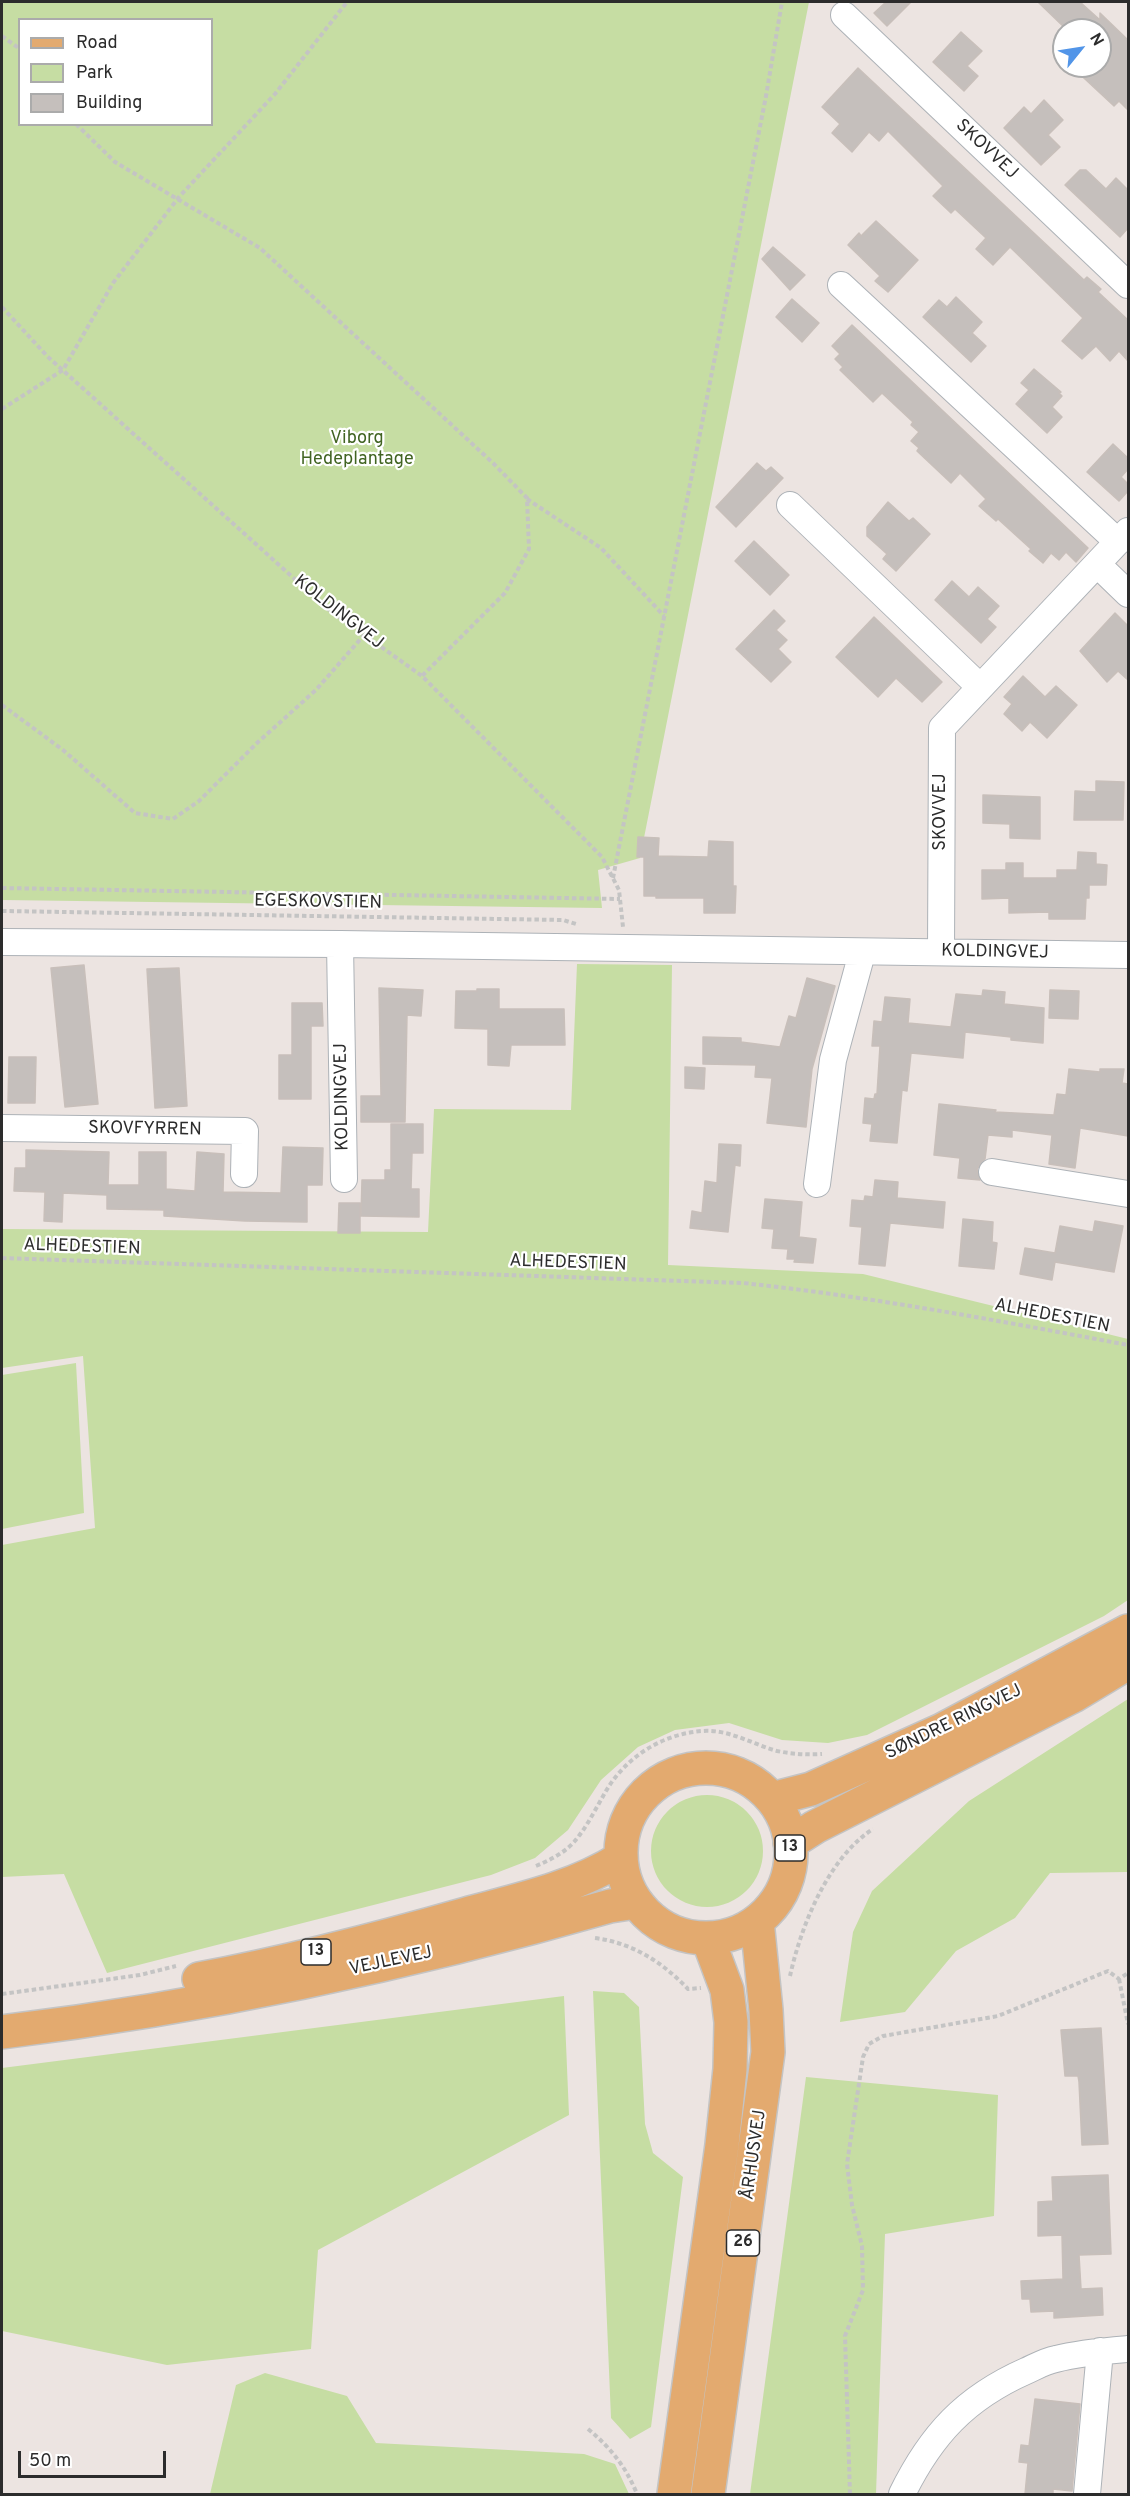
<!DOCTYPE html>
<html>
<head>
<meta charset="utf-8">
<style>
	body { margin:0 }
	#map { position:relative; width:1130px; height:2496px; overflow:hidden; background:#ece4e1; font-family:Overpass,sans-serif }
	canvas { display:block }
	.frame { position:absolute; inset:0; border:3px solid #2c2c2c; pointer-events:none }
	.legend { position:absolute; left:18px; top:18px; width:195px; height:108px; box-sizing:border-box; background:#fff; border:2px solid #ababab; margin:0; padding:8px 10px; list-style:none; font-size:18px; color:#2c2c2c }
	.legend li { display:flex; align-items:center; gap:12px; height:30px }
	.legend b { width:30px; border:2px solid #ababab }
	.north { position:absolute; left:1052px; top:18px; width:60px; height:60px; box-sizing:border-box; background:#fff; border:2px solid #ababab; border-radius:50%; rotate:60deg; font-size:16px; font-weight:700; line-height:24px; text-align:center; color:#2c2c2c }
	.north::after { content:''; display:block; margin:auto; width:21px; height:27px; background:#5295e8; clip-path:polygon(50% 0,100% 100%,50% 72%,0 100%) }
	.scale { position:absolute; left:18px; top:2451px; width:148px; height:27px; box-sizing:border-box; border:3px solid #2c2c2c; border-top:0; padding-left:8px; font-size:18px; line-height:21px; white-space:nowrap; color:#2c2c2c; -webkit-text-stroke:4px #fff; paint-order:stroke }
</style>
</head>
<body>
<div id="map">
<canvas width="1130" height="2496"></canvas>
<div class="frame"></div>
<ul class="legend">
<li><b style="height:8px;background:#e3aa6f"></b>Road</li>
<li><b style="height:16px;background:#c6dda3"></b>Park</li>
<li><b style="height:16px;background:#c5bfbc"></b>Building</li>
</ul>
<div class="north">N</div>
<div class="scale">50 m</div>
</div>
<script>
const context = document.querySelector('canvas').getContext('2d');
context.lineJoin = 'round';
function fill(path, color) { context.fillStyle = color; context.fill(path, 'evenodd'); }
function stroke(path, color, width, dash) { context.strokeStyle = color; context.lineWidth = width; context.lineCap = dash ? 'butt' : 'round'; context.setLineDash(dash || []); context.stroke(path); }
function write(font, color, halo, rows, align = 'center') {
  context.font = font + ' Overpass,sans-serif'; context.lineWidth = 4.5; context.setLineDash([]); context.textBaseline = 'middle'; context.strokeStyle = halo; context.fillStyle = color; for (const [text, x, y, turn = 0] of rows) {
    context.save(); context.translate(x, y); context.rotate((+turn || 0) * Math.PI / 180); context.textAlign = isNaN(turn) ? turn : align; if (halo) context.strokeText(text, 0, 0); context.fillText(text, 0, 0); context.restore();
  }
}
const green = new Path2D(`
	M2,2H809L640,858L598,870L602,908L2,900ZM20,20H212V124H20Z
	M577,964L672,965L668,1265L863,1274L1128,1339V1600L1104,1616L867,1735L828,1743L782,1740L729,1723L675,1730L638,1747L601,1780L568,1830L535,1858L491,1875L107,1973L64,1874L2,1877V1545L95,1528L83,1356L2,1368V1229L428,1232L434,1109L571,1110Z
	M76,1363L84,1513L2,1529V1375Z
	M1128,1699V1872L1050,1873L1015,1918L956,1951L905,2012L840,2022L853,1932L872,1891L969,1801Z
	M651 1851a56 56 0 1 1 112 0a56 56 0 1 1-112 0Z
	M593,1991L624,1993L639,2007L645,2124L653,2153L683,2177L651,2427L630,2439L611,2418Z
	M564,1996L569,2115L318,2250L311,2349L167,2365L2,2331V2068Z
	M806,2077L998,2095L994,2216L885,2234L876,2494H750Z
	M265,2373L347,2396L376,2443L584,2454L615,2464L629,2494H210L236,2385Z`);
const building = new Path2D(`
	M886,2H911L887,26L874,13Z
	M1038,2H1080L1100,20V13L1128,40V110L1119,101L1114,106L1071,66H1100V30H1067Z
	M961,32L982,51L967,66L978,76L964,91L933,62Z
	M858,68L1084,280L1087,277L1101,289L1098,292L1128,320V361L1119,351L1110,361L1096,346L1082,359L1062,341L1083,318L1010,247L993,265L976,249L986,238L955,209L951,213L933,196L943,186L888,131L879,141L869,132L852,152L832,133L840,124L822,107Z
	M1044,100L1063,120L1048,135L1060,147L1041,165L1004,128L1024,107L1031,114Z
	M1080,170H1086L1106,189L1116,178L1128,190V228L1120,237L1065,185Z
	M876,221L918,260L888,292L875,281L880,276L848,245L859,233L861,236Z
	M773,247L805,275L790,290L762,259Z
	M956,297L982,322L972,333L986,346L971,362L923,317L939,300L947,307Z
	M792,299L819,323L802,342L776,317Z
	M852,325L1088,548L1076,562L1066,552L1059,560L1051,553L1043,563L1029,551L1031,549L998,519L996,521L979,506L986,499L960,473L951,483L917,451L919,448L911,441L919,432L911,425L913,422L882,393L873,402L840,370L843,367L835,359L840,354L832,346Z
	M1034,369L1061,392L1059,393L1062,396L1052,407L1062,417L1047,433L1016,404L1029,390L1021,383Z
	M1113,444L1128,458V469L1121,477L1128,484V491L1119,501L1087,472Z
	M757,463L766,471L771,467L783,478L736,527L716,507Z
	M888,502L909,521L913,518L930,534L896,571L883,559L887,554L867,536V527Z
	M754,541L789,575L770,595L735,561Z
	M952,581L969,597L978,587L999,606L987,619L996,627L981,643L935,600Z
	M774,610L785,621L776,630L787,640L778,649L791,662L771,682L736,649Z
	M1115,613L1128,626V680L1118,671L1107,682L1080,651Z
	M874,617L942,682L922,702L896,678L878,697L836,657Z
	M1023,676L1045,697L1056,686L1077,705L1047,738L1030,722L1022,731L1004,714L1012,704L1004,697Z
	M1096,781L1124,782L1123,820H1074L1075,791L1096,792Z
	M983,795L1040,797V839L1010,838V824L983,823Z
	M638,837L659,838L658,856L708,857L709,841L733,842V886H736L735,913H704V898H656V896H644V857H637Z
	M1078,852L1096,853V864L1107,865L1106,885H1089V898H1086L1085,919H1049V912L1009,913V898L982,899V870H1006V863H1023V878H1057V870H1077Z
	M84,965L98,1104L65,1107L51,968Z
	M179,968L187,1106L155,1108L147,969Z
	M807,978L835,986L812,1069L806,1127L767,1123L772,1078L755,1077L756,1065L703,1064V1037L741,1038V1042L780,1047L789,1016L796,1018Z
	M379,988L423,990L421,1016L407,1015L405,1122H361V1096H381Z
	M477,989H499V1009H564L565,1045H511L509,1066L488,1065V1029L455,1028L456,991H477Z
	M983,990L1005,992L1004,1004L1044,1008L1043,1043L1011,1040V1037L965,1032L963,1058L911,1053L907,1091L902,1090L897,1143L870,1141L872,1124L863,1123L865,1098L874,1099L875,1094H877L880,1046H872L874,1021L882,1022L885,997L910,999L908,1023L951,1027L956,994L982,996Z
	M1050,990L1079,991L1078,1019L1049,1018Z
	M292,1003H322L323,1026H311V1099H279V1055H292Z
	M9,1057H36L35,1103H8Z
	M685,1067L705,1068L704,1089L685,1088Z
	M1069,1069L1100,1072V1069H1124L1122,1083L1128,1084V1136L1080,1128L1075,1168L1049,1164L1052,1135L1012,1130V1137L988,1135L985,1159L977,1169L980,1180L958,1178L960,1158L934,1155L939,1104L996,1110L995,1112L1054,1115L1057,1094L1066,1095Z
	M391,1124H423V1153H412L411,1189H419V1217L361,1216L362,1180H385V1170H391Z
	M719,1144L741,1145L740,1166L735,1165L728,1232L690,1228L692,1211L702,1213L705,1181L717,1183Z
	M283,1147L323,1148L322,1185H307V1222L245,1221L164,1216V1210L107,1209V1195L63,1193L62,1222L44,1221L45,1192L14,1191L15,1168H26V1150L109,1152L108,1185H139V1152H166V1189L195,1191L197,1152L224,1154L223,1192L281,1193Z
	M875,1180L898,1182L897,1198L945,1202L943,1228L890,1223L885,1266L859,1264L862,1227L850,1226L852,1200L864,1201L865,1196L873,1197Z
	M765,1199L802,1202L799,1237L816,1239L813,1263L794,1262L795,1259H787L788,1249L772,1248L774,1229L762,1228Z
	M339,1203H360V1233H338Z
	M963,1219L993,1222L992,1242L997,1243L994,1269L959,1266Z
	M1095,1221L1123,1226L1114,1272L1055,1262L1052,1280L1020,1274L1025,1248L1055,1253L1060,1226L1093,1232Z
	M1101,2028L1108,2144L1082,2145L1079,2082L1078,2076H1065L1061,2030Z
	M1108,2175L1111,2254L1079,2255L1081,2289L1102,2288L1103,2315L1054,2318V2311L1031,2312L1030,2299H1022L1021,2281L1063,2279L1062,2235L1038,2236V2202L1053,2201L1052,2177Z
	M1035,2399L1080,2404L1072,2491L1053,2489V2494H1025L1028,2463L1019,2462L1021,2445L1029,2446Z`);
const path = new Path2D(`
	M2,36L20,49
	M76,124L115,162L260,248L493,463L527,498L529,549L505,593L422,676
	M2,307L47,356L328,609L422,676L602,857L619,890L623,927
	M2,409L63,370L113,283L179,197L275,94L347,2
	M527,499L601,548L664,616
	M2,705L63,750L135,813L173,819L199,801L258,742L316,690L364,635
	M613,878L766,96L782,2
	M2,888L620,899
	M2,911L563,920L576,924
	M2,1258L743,1283C873,1297 1000,1321 1128,1345
	M536,1866C550,1860 564,1853 574,1842C587,1827 596,1808 606,1791C626,1757 662,1734 702,1731C729,1729 752,1744 777,1751C792,1754 806,1755 822,1754
	M595,1938C633,1943 662,1962 688,1989L701,1988
	M790,1976C801,1926 828,1858 873,1829
	M1119,1979L1128,2024
	M2,1994L140,1975L176,1966
	M588,2429C611,2448 626,2467 637,2494
	M850,2494L845,2336L863,2290L862,2246L852,2205L847,2164L863,2057L869,2044L883,2036L998,2016L1108,1971L1119,1979L1128,1973`);
const minor = new Path2D(`
	M844,15L1128,285
	M841,285L1118,542
	M790,505L980,687
	M1098,565L1128,594
	M2,942L340,944L1128,955
	M340,944L344,1179
	M941,952L942,728L1128,531
	M2,1128L245,1131L244,1174
	M992,1172L1128,1194
	M817,1184L833,1060L862,953
	M902,2494C931,2435 965,2398 1026,2371C1035,2367 1045,2361 1056,2359C1079,2353 1104,2351 1128,2349
	M1087,2494L1100,2351`);
const major = new Path2D(`
	M621 1853a85 85 0 1 1 170 0a85 85 0 1 1-170 0Z
	M772,1799L811,1789L942,1730L1128,1631
	M790,1843L815,1827L1073,1696L1128,1663
	M199,1979C289,1962 378,1939 466,1914C518,1900 574,1888 620,1859
	M2,2032C207,2007 412,1963 610,1906L636,1902
	M674,2494L722,2145L730,2069L731,2022L727,1990L708,1939
	M708,2494L768,2052L766,2010L757,1921`);
const shields = [
	[790,1848,30],
	[316,1952,30],
	[743,2243,33]
];
const shieldNames = [
	["13",790,1848],
	["13",316,1952],
	["26",743,2243]
];
const streetNames = [
	["SKOVVEJ",986,150,43],
	["KOLDINGVEJ",338,613,38],
	["SKOVVEJ",941,812,-90],
	["EGESKOVSTIEN",318,903,1],
	["KOLDINGVEJ",995,953,1],
	["KOLDINGVEJ",343,1097,-91],
	["SKOVFYRREN",145,1130,1],
	["ALHEDESTIEN",82,1248,2],
	["ALHEDESTIEN",568,1264,2],
	["ALHEDESTIEN",1052,1317,11],
	["SØNDRE RINGVEJ",954,1723,-26],
	["VEJLEVEJ",391,1962,-12],
	["ÅRHUSVEJ",755,2155,-82]
];
const parkNames = [
	["Viborg",357,439],
	["Hedeplantage",357,460]
];
fill(green, '#c6dda3');
fill(building, '#c5bfbc');
stroke(building, '#c8bfba', 1.5);
stroke(minor, '#adb2b7', 28);
stroke(major, '#c4c4c4', 36);
stroke(path, '#c4c4c4', 4, [4.5, 3]);
stroke(minor, '#fff', 26);
stroke(major, '#e3aa6f', 33);
for (const [x, y, w] of shields) { const box = new Path2D(); box.roundRect(x - w / 2, y - 13, w, 26, 4.5); context.fillStyle = '#fff'; context.fill(box); stroke(box, '#2c2c2c', 1.5); }
write('bold 16px', '#2c2c2c', null, shieldNames);
write('18px', '#2c2c2c', '#fff', streetNames);
write('18px', '#416422', '#fff', parkNames);
</script>
</body>
</html>
